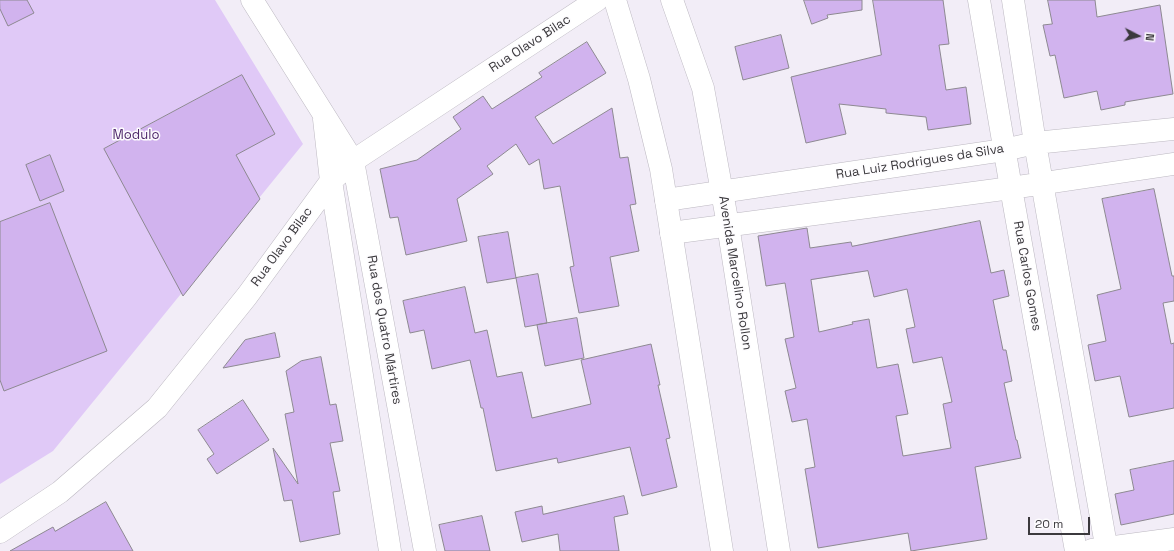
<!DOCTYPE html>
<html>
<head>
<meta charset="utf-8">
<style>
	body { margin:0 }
	#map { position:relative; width:1174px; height:551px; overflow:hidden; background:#f2edf7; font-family:"Space Grotesk",sans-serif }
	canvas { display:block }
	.north { position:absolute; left:1118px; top:16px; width:40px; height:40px; -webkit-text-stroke:3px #fdfcfe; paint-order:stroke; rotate:96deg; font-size:11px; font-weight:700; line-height:16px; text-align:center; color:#3b393d }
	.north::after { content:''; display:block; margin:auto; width:14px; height:18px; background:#3b393d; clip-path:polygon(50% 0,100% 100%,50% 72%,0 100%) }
	.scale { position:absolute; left:1028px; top:517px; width:62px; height:18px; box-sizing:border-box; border:2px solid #3b393d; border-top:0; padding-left:5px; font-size:12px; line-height:14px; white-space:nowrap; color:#3b393d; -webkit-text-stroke:3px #fdfcfe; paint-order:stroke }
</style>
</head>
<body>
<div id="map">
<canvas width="1174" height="551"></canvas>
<div class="north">N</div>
<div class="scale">20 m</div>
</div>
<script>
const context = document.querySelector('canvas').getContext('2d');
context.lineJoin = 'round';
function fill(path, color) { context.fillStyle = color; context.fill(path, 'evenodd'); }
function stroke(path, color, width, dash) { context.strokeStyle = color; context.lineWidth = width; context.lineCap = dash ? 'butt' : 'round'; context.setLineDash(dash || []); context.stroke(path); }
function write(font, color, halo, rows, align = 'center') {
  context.font = font + ' "Space Grotesk",sans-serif'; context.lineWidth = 3; context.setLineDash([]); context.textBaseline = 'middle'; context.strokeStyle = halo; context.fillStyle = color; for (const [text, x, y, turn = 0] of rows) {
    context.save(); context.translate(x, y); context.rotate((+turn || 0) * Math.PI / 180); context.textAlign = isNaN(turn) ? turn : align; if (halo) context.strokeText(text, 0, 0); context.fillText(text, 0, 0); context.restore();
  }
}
const green = new Path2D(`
	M0,0H215L303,144L53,451L0,484Z`);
const building = new Path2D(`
	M0,0H27L34,13L8,26L0,9Z
	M804,0H862V10L827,15L828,18L812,24Z
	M873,0H943L949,44L939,45L946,90L966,87L971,124L928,130L926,117L886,113V109L839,104L846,134L806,143L791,77L881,55Z
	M1048,0H1095L1097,17L1160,5L1173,94L1125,102V105L1101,110L1097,91L1064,98L1055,55L1050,56L1043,25L1052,24Z
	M781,35L789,68L743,80L735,47Z
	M587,42L606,73L535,117L553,144L612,108L620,158L628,157L636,204L630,205L639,251L610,257L619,306L579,313L570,267L574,266L560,186L544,189L539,159L529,165L516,144L487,166L493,174L457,199L467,241L406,255L398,217L390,218L380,169L417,160L461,129L453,117L483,96L492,109L542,77L539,73Z
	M242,75L275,134L236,155L260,199L183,296L104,149Z
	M50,155L64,191L40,201L26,165Z
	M1154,189L1172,276H1174V301L1163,303L1171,344L1174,343V408L1129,417L1120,376L1095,381L1088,345L1106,341L1097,295L1121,289L1102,199Z
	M50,203L107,351L4,391L0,380V222Z
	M980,221L991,273L1004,270L1009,296L993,300L1003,350H1006L1012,381L1004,383L1016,440H1017L1021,458L975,467L987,539L911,551L908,533L818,548L805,469L815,467L807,419L792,422L785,391L796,388L785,339L794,337L785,283L766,286L758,236L807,228L810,248L851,242L852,246ZM868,271L874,297L907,289L915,327L906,329L913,363L942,357L952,402L943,404L951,448L903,456L896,416L908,414L898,364L877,368L869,319L852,322L853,324L819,332L811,280Z
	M508,232L516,278L487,283L478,237Z
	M538,274L547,323L525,327L516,278Z
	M465,287L475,333L487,330L497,377L522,372L532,418L591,404L581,360L651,344L660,385H658L670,438L666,439L677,487L642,496L630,447L558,463L557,458L496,471L483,408H481L470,360L432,369L424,330L410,333L403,301Z
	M577,318L584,358L545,366L537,325Z
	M275,333L280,357L223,368L245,340Z
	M321,357L330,405L336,404L343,441L330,443L340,491L333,492L340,534L300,542L292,500L284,501L273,448L298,484L285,414L294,412L286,371L301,361Z
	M243,400L269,440L217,474L207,459L214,454L198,430Z
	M1174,461V514L1121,525L1115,494L1134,490L1130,470Z
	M624,496L628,514L614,517L619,551H560L558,534L522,542L515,512L542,506L543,514Z
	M106,502L133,551H10L53,527L55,531Z
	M482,516L490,551H445L439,525Z`);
const minor = new Path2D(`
	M252,0L353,161L425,551
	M979,0L1011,188L1076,551
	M1013,0L1035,143L1107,551
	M324,119L331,181L390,551
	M666,200L1004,150L1035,143L1174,129
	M671,233L1011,188L1174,164
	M0,532L60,492L157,408L247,296L331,181L353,161L597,0
	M1092,550L1174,539`);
const major = new Path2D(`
	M615,0L639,79L661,169L722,551
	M672,0L703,88L728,225L779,551`);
const streetNames = [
	["Rua Olavo Bilac",530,44,-33],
	["Rua Luiz Rodrigues da Silva",920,162,-9],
	["Rua Olavo Bilac",282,247,-54],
	["Avenida Marcelino Rollon",735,273,81],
	["Rua Carlos Gomes",1027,276,80],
	["Rua dos Quatro Mártires",384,330,80]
];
const parkNames = [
	["Modulo",136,135]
];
fill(green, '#e0c9f7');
fill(building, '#d1b3ee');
stroke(building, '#8d8991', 1);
stroke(minor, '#bcb8c1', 23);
stroke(major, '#bcb8c1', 23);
stroke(minor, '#fff', 22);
stroke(major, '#fff', 22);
write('13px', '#3b393d', '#fdfcfe', streetNames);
write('13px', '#4d266b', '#fdfcfe', parkNames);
</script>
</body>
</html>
